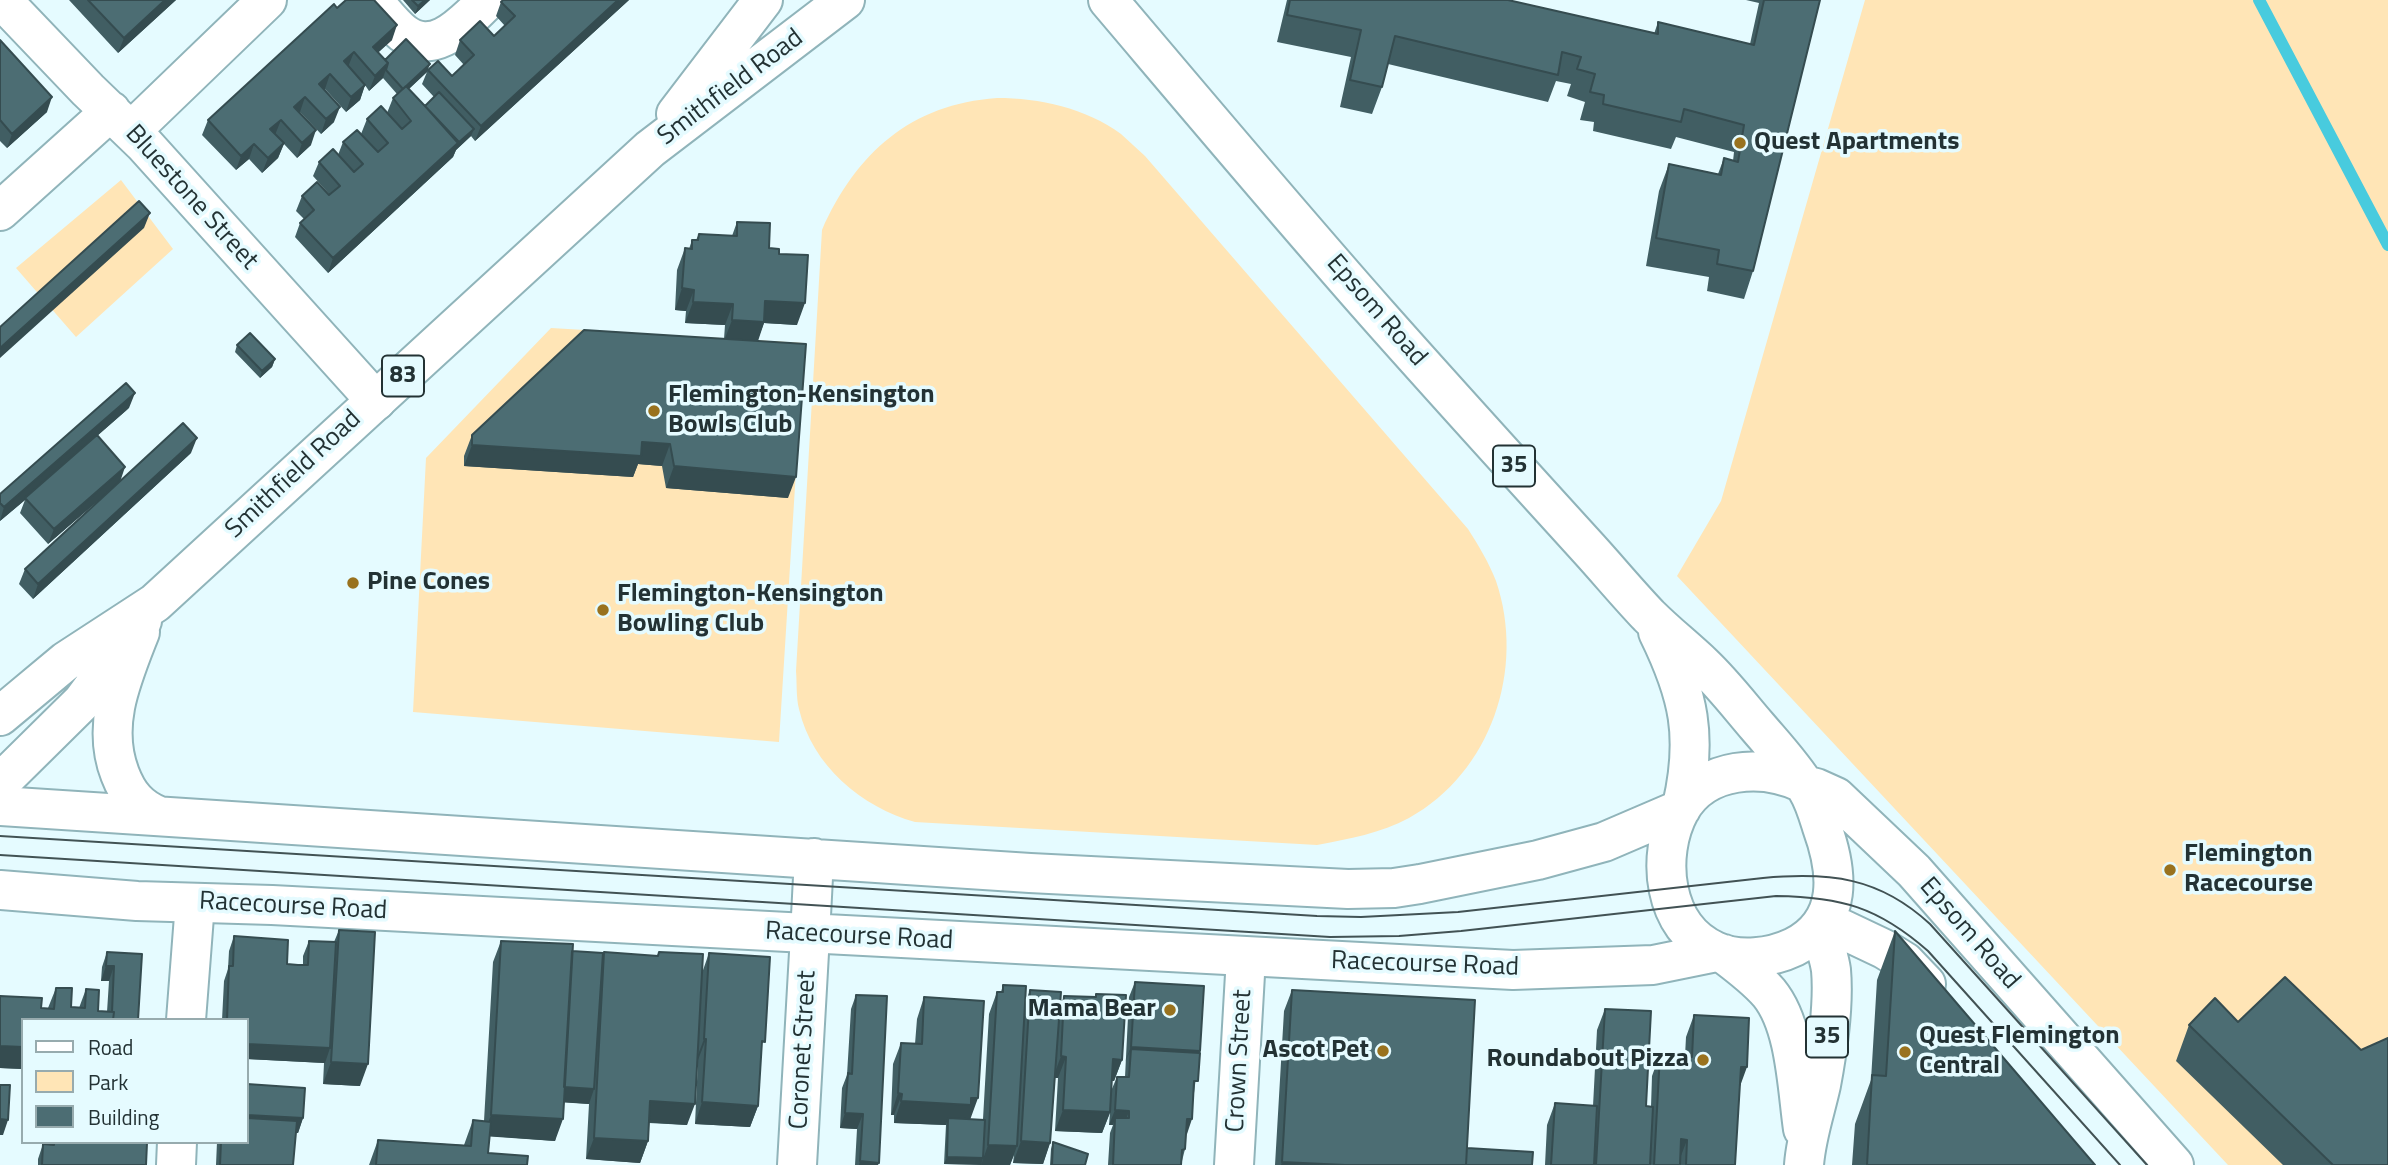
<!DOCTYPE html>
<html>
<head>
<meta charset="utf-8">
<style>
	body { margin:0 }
	#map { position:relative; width:2388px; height:1165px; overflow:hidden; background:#e5fbff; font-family:"Titillium Web",sans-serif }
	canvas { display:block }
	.legend { position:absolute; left:21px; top:1018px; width:228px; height:126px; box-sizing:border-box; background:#e5fbff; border:2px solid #97abae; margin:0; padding:9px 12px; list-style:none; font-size:21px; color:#233234 }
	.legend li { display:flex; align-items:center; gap:14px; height:35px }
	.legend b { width:35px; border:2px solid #97abae }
</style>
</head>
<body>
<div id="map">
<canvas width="2388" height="1165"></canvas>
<ul class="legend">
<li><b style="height:9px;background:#fff"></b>Road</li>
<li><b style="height:19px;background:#ffe5b6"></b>Park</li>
<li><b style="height:19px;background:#4c6d73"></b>Building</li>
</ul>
</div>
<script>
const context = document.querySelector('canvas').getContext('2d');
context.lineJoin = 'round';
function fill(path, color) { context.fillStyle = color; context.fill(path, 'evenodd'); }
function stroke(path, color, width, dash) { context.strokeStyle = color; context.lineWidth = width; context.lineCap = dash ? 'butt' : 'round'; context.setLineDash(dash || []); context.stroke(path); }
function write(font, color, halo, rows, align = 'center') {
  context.font = font + ' "Titillium Web",sans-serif'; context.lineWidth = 7; context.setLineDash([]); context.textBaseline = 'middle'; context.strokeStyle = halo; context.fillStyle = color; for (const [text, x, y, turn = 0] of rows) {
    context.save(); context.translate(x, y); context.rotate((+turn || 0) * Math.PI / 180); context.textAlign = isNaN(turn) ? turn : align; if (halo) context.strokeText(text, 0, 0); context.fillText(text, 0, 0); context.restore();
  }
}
const green = new Path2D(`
	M1865,0H2388V1165H2228L1677,576L1721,501Z
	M997,98C1039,98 1086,108 1121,134C1129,141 1137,149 1145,156L1468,529C1479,546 1489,563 1496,581C1526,669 1491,773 1409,818C1381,833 1349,839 1317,845L915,822C862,807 812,766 799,709C796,697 797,683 796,671L822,230C856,153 911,104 997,98Z
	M121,180L173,249L76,337L16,268Z
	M551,328L804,343L779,742L413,712L426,458Z`);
const stream = new Path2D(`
	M2259,0L2388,245`);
const minor = new Path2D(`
	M2,0L88,90L144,144L376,401
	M373,0C382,11 392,24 403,33C436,58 465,21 488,0
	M131,131L267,0
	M0,211L111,111
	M186,1020L195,903
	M176,1165L177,1142
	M797,1165L810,935
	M1234,1165L1246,957`);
const major = new Path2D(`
	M1108,0C1197,105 1286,211 1377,314C1447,393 1518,471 1589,549C1609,571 1628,594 1649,616C1666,633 1685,648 1703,665C1723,684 1739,705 1757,726C1774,746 1793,766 1807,789C1814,800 1818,814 1822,827C1838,871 1844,922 1794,947C1771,958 1739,962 1715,951C1663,928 1655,856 1680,810C1705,766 1763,764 1803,783
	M140,632C122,678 101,725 120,774C128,795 139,808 159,816
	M1658,632C1689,695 1698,737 1682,806
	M1804,785L1816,788L1836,797L1914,871L2174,1165
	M0,806L1030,873L1348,889L1394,888L1420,884L1538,860L1604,842L1681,809
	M0,890L137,901L272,905L1513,970L1653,965L1717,952
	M1825,921L1884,949L1905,962L1926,984
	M810,935L814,858
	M1724,954C1740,966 1756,978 1769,993C1796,1026 1797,1088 1803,1129
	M1804,1165C1806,1137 1815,1112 1821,1085C1827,1053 1834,1003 1831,970C1829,956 1824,942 1819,928`);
const highway = new Path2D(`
	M676,114L763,0
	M0,716L66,661L155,603L650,149L845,0
	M0,783L82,702L142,621`);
const tram = new Path2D(`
	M0,836L1317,916L1361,917L1458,912L1763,878C1830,872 1879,877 1930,924L2147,1165
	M0,855L1330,937L1399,936L1461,931L1776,896C1841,897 1878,907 1928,951L2120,1165`);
const wall = new Path2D(`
	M69,0H176L118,53Z
	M403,0H430L415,14Z
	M629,0L475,141L471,136L456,150L453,157L328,273L295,237L300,223L304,219L296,211L302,196L330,195L313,176L319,162L338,155L343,142L361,134L367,119L387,113L393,98L397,94L383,78L369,91L365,85L360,100L346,112L325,89L334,122L321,134L300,112L311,145L297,158L284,144L278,158L262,173L249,159L236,170L202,135L208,120L337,8L392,40L378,52L385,60L428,69L452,76L464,65L455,55L460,40L494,36L505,26L496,16L501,2ZM427,72L422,84L434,97L425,106L409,89Z
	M1287,0H1508L1654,34L1658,22L1750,44L1759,3L1746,0H1820L1753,271L1744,299L1707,291L1709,277L1646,266L1659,191L1669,164L1718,174L1724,158L1733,161L1734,152L1676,137L1671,149L1593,131L1594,122L1580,120L1585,102L1567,96L1571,84L1556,81L1548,102L1388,64L1382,87L1372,114L1340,107L1351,57L1277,42Z
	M0,40L47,112L7,148L0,141Z
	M737,222L769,248L779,254L797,325L764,323L757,341L788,498L666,488L662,466L638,464L633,477L464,466V456L472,435L724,339L725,325L685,323L686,311L675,310L677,270L685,248L689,249L692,240H696L699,234L732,236Z
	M237,345L275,359L272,367L260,378L235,352Z
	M129,408L97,436L120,481L191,453L33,599L19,584L25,569L108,492L48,544L20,513L25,500L0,521V494Z
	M339,930L360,1086L323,1084L324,1063L247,1059V1020H222L224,981L228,969L229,951L234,936L287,964L303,965V956L309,941L334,942Z
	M1895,931L2095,1165H1852L1855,1124L1871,1080L1877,980Z
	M501,941L572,951L602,958L604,952L657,956L659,952L702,973L709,953L761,1052L758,1106L750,1127L695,1124L698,1060H697L687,1125L649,1123L648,1141L640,1163L586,1159L589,1104L564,1102L555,1141L490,1136L488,1153L527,1165H369L378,1140L464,1145L473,1120L484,1121L493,962Z
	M107,952L142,954L138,1020H23V1069L0,1068V996L42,998L41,1008H48L56,988H72L71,1007L79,1008L86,989L99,990L98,1011L107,1012L109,981H101L102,967Z
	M1135,982L1199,1053L1194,1093L1186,1134L1185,1149L1181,1165H1108L1110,1133L1113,1125H1109L1110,1113L1102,1133L1055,1131L1058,1078H1055L1050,1143L1043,1164L1013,1163L1014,1155L1010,1165L944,1164L946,1125L894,1123V1115H891L893,1064L901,1043L915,1044L917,1019L924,997L970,1119H983L989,1014L997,992H1001L1003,985L1026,1001L1030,990L1059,1010L1064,996L1095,997L1096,994L1122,1060L1114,1081H1112L1111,1091L1117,1077H1125L1129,997Z
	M1292,990L1467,1148L1532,1165H1275L1284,1011Z
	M856,995L878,1165H855L857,1129L840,1128L842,1088L847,1075L851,1009Z
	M1605,1009L1646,1106L1651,1107L1652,1076L1660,1054L1685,1056L1686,1037L1694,1015L1740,1086L1735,1165H1545L1547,1125L1555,1103L1593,1106L1597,1030Z
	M2238,1022L2388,1165H2283L2176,1061L2189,1025Z
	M303,1118L298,1133H296L293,1165H216L217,1142H247Z
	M50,1142L147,1143L146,1165H38V1159L43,1144H49Z
	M1053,1142L1085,1165H1050L1051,1149Z`);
const shadedWall = new Path2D(`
	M165,0H176L118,53L124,38Z
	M425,0H430L415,14L418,6Z
	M618,0H629L475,141L481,126Z
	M397,25L392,40L368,62L373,47Z
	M354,52L348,67L344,61Z
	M388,63L383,78L369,91L375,76Z
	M430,64L427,72L400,97L403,89Z
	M330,74L325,89L314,99L319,84Z
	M365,85L360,100L346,112L351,97Z
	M52,97L47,112L7,148L12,134Z
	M305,97L300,112L294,107Z
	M340,107L334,122L321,134L326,119Z
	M281,120L275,135L270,129Z
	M474,129L471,136L456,150L453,157L328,273L333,258Z
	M316,130L311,145L297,158L302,143Z
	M284,143L278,158L262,173L268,158Z
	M254,144L249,159L236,170L241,156Z
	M150,213L144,228L0,358V348Z
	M682,288L694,290L686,311L675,310Z
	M765,301L805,303L797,325L764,323L757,344L724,341L732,320Z
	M693,302L733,304L725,325L685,323Z
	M275,359L272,367L260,378L262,371Z
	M135,393L129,408L26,498H25V500L0,521L4,507Z
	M197,438L191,453L33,599L38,584Z
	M642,442L670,444L662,466L638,464L633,477L464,466L472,445Z
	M674,466L796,477L788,498L666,488Z
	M125,467L120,482L48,544L54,529Z
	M106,966H114L109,981H101Z
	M704,1039H706L698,1060H696Z
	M247,1044L330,1048L325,1063L247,1059Z
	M0,1046L23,1047V1069L0,1068Z
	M1131,1047L1200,1051L1195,1066L1131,1049L1125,1062Z
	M1061,1056L1066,1057L1058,1078H1053Z
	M1113,1059L1122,1060L1114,1081H1105Z
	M331,1062L368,1064L360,1086L323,1084Z
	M1741,1067H1747L1739,1089Z
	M562,1087L594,1089L589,1104L557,1102Z
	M898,1093L902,1094L894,1115H891Z
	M978,1098L970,1120L948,1118L946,1125L894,1123L901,1101Z
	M650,1101L695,1104L687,1125L642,1122Z
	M702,1102L758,1106L750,1127L695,1124Z
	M1063,1110L1110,1112L1102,1133L1055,1131Z
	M1115,1110L1129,1111L1124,1126L1115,1118L1113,1125H1109Z
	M845,1113L863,1114L857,1129L840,1128Z
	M247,1115L303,1118L298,1133L247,1130Z
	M491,1115L563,1119L555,1141L483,1136Z
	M0,1119L8,1120L3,1135H0Z
	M1187,1119H1192L1187,1134H1181Z
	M594,1138L648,1141L640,1163L586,1159Z
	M1681,1139L1687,1140L1679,1161Z
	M1021,1141L1050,1143L1043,1164L1013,1163Z
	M988,1145L1017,1146L1010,1165H981Z
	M947,1157L983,1158L981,1165L944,1164Z
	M860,1161L879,1163L878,1165H859Z
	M1282,1162L1345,1165H1281Z`);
const building = new Path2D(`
	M88,0H165L124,38Z
	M346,0H374L397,25L373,47L388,63L375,76L354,52L344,61L365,85L351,97L330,74L319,84L340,107L326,119L305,97L294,107L316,130L302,143L281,120L270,129L284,143L268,158L254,144L241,156L208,120L334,4L337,8Z
	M412,0H425L418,6Z
	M503,0H618L481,126L428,70L438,61L452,76L474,55L460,40L480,21L494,36L515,16L501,2Z
	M1290,0H1508L1658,34V22L1754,45L1764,0H1820L1753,271L1717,264L1719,250L1656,238L1669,164L1721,175L1724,158L1738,162L1744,125L1684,109L1681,122L1603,104L1604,95L1590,92L1595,74L1577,69L1581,57L1562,52L1558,75L1395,36L1382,87L1350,80L1361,30L1287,15Z
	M406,39L430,64L403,89L386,70L388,63L385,60Z
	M0,40L52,97L12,134L0,120Z
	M406,86L459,142L333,258L300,223L314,210L302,196L317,182L329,195L340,186L319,162L333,149L354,172L363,164L343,142L357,130L378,152L388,143L367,119L381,106L402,129L411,121L393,98Z
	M439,92L474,129L458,143L425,106Z
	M139,201L150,213L0,348V327Z
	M737,222L770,223L769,248L779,249V254L808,255L805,303L765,301L764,322L732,320L733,304L693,302L694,290L682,288L685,248L692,249V240H698L699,234L737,236Z
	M584,330L806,344L796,477L674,466L670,444L642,442L641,456L472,445V435Z
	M250,333L275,359L262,371L237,345Z
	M126,383L135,393L4,507L0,503V494Z
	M183,423L197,438L38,584L25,569Z
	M97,435L125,467L54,529L25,498Z
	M339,930L375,932L368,1064L331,1062Z
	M1895,931L2095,1165H1867L1872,1075L1886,1076Z
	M234,936L288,940L287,964L298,965H308L309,941L336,942L330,1048L247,1044V1020H227L229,966H233Z
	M501,941L573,944L563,1119L491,1115Z
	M572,951L603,953L594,1089L564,1087Z
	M107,952L142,954L138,1020H113L114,1012H112L114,966H106Z
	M604,952L658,956L659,952L703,954L695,1104L650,1101L648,1141L594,1138Z
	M709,953L770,957L765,1042L762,1041L758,1106L702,1102L706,1039H704Z
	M2285,977L2361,1050L2388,1038V1165H2333L2189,1025L2215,998L2238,1022Z
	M1135,982L1204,986L1200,1051L1131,1047Z
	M1003,985L1026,986L1017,1146L988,1145L997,992H1003Z
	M56,988H72L71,1007L85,1008L86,989L99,990L98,1011L114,1012L113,1020H23V1047L0,1046V996L42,998L41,1008L54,1009Z
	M1030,990L1061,992L1050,1143L1021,1141Z
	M1292,990L1475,1000L1466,1165H1345L1282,1162Z
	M1096,994L1126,995L1122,1060L1113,1059L1110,1112L1063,1110L1066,1057L1061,1056L1064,996L1096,997Z
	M856,995L887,996L879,1163L860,1161L863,1114L845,1113L848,1073L852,1074Z
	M924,997L984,1001L978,1098H971V1105L901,1101L902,1094L898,1093L901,1043L922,1044Z
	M1605,1009L1651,1011L1646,1106L1653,1107L1650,1165H1596Z
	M1694,1015L1749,1018L1747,1067H1741L1735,1165H1686L1687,1140L1681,1139L1680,1165H1654L1660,1054L1692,1057Z
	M1131,1049L1200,1053L1198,1081H1194L1192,1119H1187L1185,1149L1182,1150L1181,1165H1113L1115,1118H1129V1111L1115,1110L1117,1077H1129Z
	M247,1084L305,1088L303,1118L247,1115Z
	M0,1085H10L8,1120L0,1119Z
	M1555,1103L1597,1106L1594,1165H1551Z
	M247,1118L297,1121L293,1165H220L221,1142H247Z
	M948,1118L985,1120L983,1158L947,1157Z
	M473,1120L491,1122L488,1153L528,1156L527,1165H376L378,1140L471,1146Z
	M54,1142L147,1143L146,1165H42L43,1144L54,1145Z
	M1053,1142L1088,1154L1085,1165H1052Z
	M1467,1148L1533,1152L1532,1165H1466Z`);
const markers = [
	[1740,143,7,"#99721e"],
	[654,411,7,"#99721e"],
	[353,583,7,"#99721e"],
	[603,610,7,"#99721e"],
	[2170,870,7,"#99721e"],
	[1170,1010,7,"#99721e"],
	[1383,1051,7,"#99721e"],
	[1905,1052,7,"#99721e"],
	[1703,1060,7,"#99721e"]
];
const shields = [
	[403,376,42],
	[1514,466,42],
	[1827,1037,42]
];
const shieldNames = [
	["83",403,376],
	["35",1514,466],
	["35",1827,1037]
];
const streetNames = [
	["Smithfield Road",731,88,-37],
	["Bluestone Street",191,198,48],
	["Epsom Road",1376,311,49],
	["Smithfield Road",294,475,-43],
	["Racecourse Road",293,907,3],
	["Epsom Road",1969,934,49],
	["Racecourse Road",859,937,3],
	["Racecourse Road",1425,965,2],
	["Coronet Street",804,1050,-87],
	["Crown Street",1240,1061,-87]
];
const poiNames = [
	["Quest Apartments",1754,143],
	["Flemington-Kensington",668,396],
	["Bowls Club",668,426],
	["Pine Cones",367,583],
	["Flemington-Kensington",617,595],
	["Bowling Club",617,625],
	["Flemington",2184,855],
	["Racecourse",2184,885],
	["Mama Bear",1156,1010,"right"],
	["Quest Flemington",1919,1037],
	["Central",1919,1067],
	["Ascot Pet",1369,1051,"right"],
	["Roundabout Pizza",1689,1060,"right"]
];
fill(green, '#ffe5b6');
stroke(stream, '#48cbde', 12);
stroke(minor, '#90b4ba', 42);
stroke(major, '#90b4ba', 42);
stroke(highway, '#90b4ba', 42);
stroke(minor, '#fff', 38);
stroke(major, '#fff', 38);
stroke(highway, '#fff', 38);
stroke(tram, '#425254', 2);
fill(wall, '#415e63');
fill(shadedWall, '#354c50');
fill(building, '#4c6d73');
stroke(building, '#354c50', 2);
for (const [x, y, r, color] of markers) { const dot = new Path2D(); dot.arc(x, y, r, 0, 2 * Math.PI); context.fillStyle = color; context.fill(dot); stroke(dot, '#e5fbff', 2.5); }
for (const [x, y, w] of shields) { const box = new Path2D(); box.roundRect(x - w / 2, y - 20.5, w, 41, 5); context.fillStyle = '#e5fbff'; context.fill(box); stroke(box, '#233234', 2); }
write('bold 24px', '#233234', null, shieldNames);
write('26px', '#233234', '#e5fbff', streetNames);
write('bold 26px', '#233234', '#e5fbff', poiNames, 'left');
</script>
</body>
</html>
